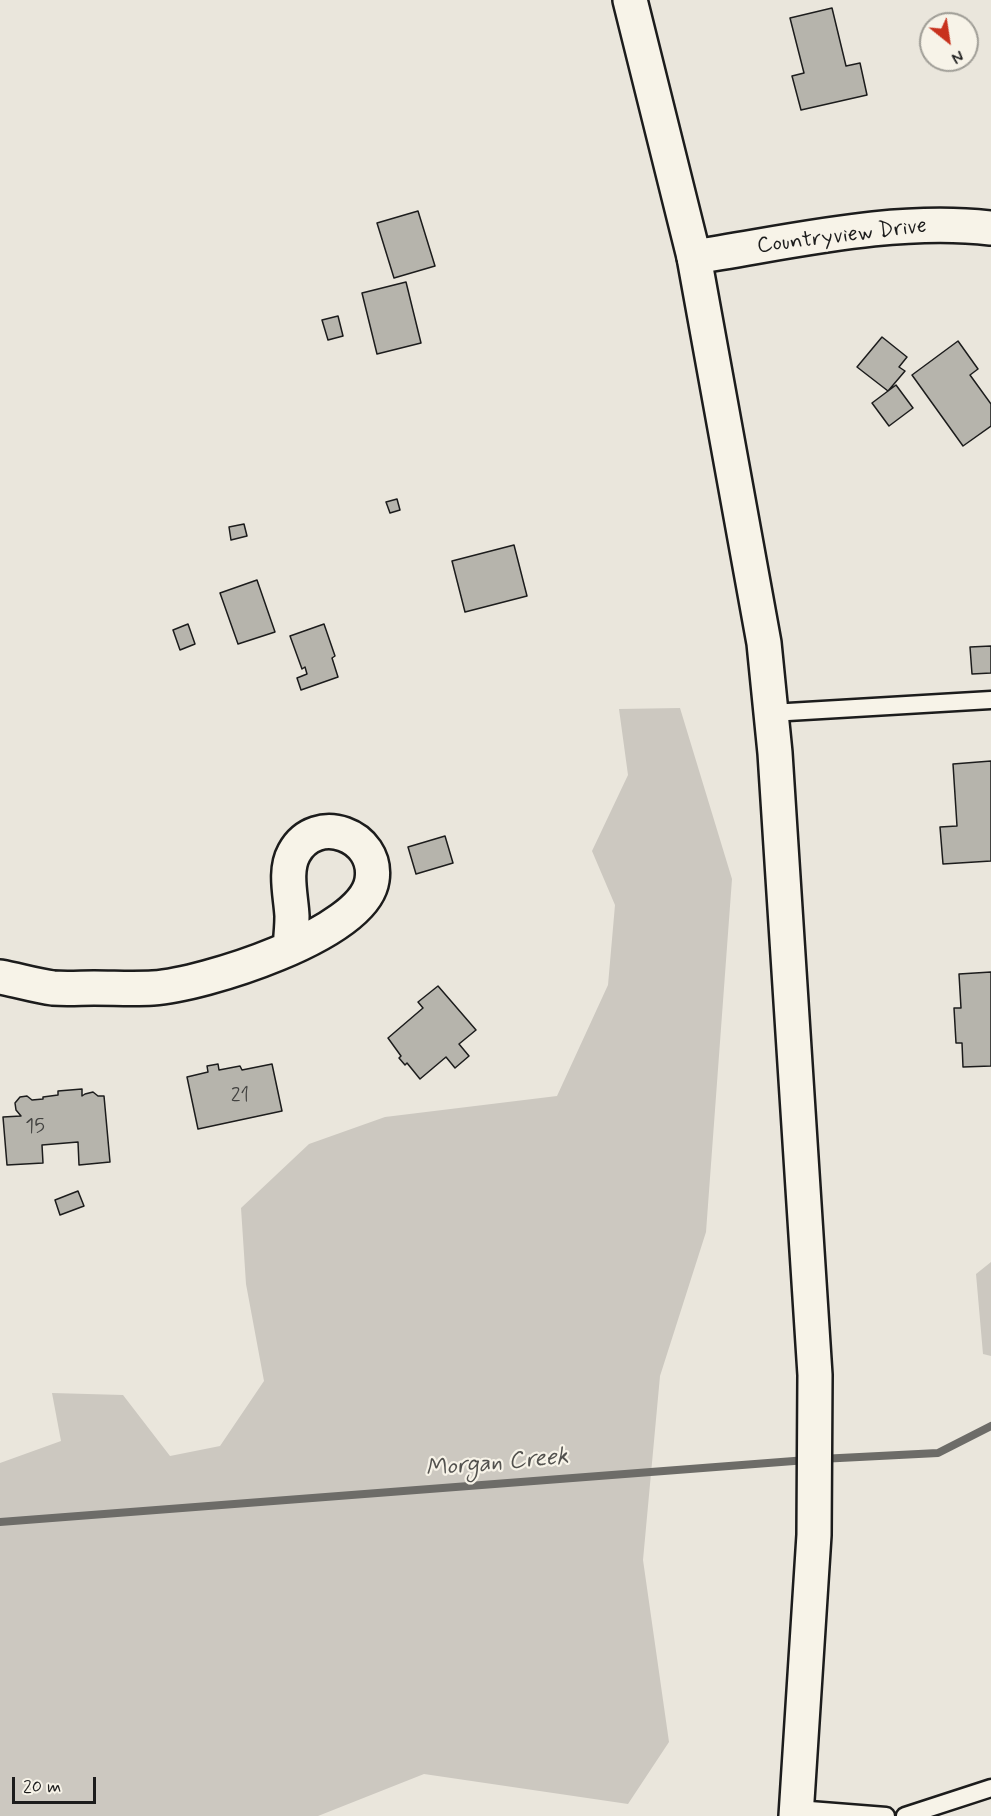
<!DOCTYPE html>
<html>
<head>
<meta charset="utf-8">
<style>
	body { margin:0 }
	#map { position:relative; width:991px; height:1816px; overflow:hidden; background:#eae6dc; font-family:Mynerve,sans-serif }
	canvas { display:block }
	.north { position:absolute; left:919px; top:12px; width:60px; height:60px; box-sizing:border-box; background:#f7f3e8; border:2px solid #9f9d96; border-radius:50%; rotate:150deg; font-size:16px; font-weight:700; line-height:24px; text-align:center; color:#1c1c1c }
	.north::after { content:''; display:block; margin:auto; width:21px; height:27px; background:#c8321e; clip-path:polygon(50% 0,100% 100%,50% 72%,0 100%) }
	.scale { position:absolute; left:12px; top:1777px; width:84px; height:27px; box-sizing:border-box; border:3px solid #1c1c1c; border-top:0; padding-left:8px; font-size:18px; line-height:21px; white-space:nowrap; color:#1c1c1c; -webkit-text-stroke:4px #f7f3e8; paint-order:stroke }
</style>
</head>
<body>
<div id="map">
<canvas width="991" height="1816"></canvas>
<div class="north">N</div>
<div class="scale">20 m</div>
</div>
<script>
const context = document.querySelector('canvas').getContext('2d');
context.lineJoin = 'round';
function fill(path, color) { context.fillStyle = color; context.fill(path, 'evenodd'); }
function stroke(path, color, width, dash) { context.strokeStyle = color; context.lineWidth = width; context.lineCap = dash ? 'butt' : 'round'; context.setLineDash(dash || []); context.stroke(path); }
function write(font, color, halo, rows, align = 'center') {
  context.font = font + ' Mynerve,sans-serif'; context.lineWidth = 4.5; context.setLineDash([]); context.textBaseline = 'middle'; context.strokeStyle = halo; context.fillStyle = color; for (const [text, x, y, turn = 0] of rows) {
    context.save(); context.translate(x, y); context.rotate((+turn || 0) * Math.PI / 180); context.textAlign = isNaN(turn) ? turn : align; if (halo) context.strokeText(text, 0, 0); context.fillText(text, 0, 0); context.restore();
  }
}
const green = new Path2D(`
	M680,708L732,879L706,1232L660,1376L643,1560L669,1742L628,1804L424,1774L318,1816H0V1463L61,1441L52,1393L123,1395L170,1456L220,1446L264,1381L246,1284L241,1208L309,1144L385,1117L557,1096L608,985L615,905L592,851L628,775L619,709Z
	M991,1262V1356L983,1354L976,1274Z`);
const stream = new Path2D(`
	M820,1459L938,1453L991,1426
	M0,1522L807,1460`);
const building = new Path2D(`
	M832,8L846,66L860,63L867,95L801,110L792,76L804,73L790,18Z
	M418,211L435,266L394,278L377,223Z
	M406,282L421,343L377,354L362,293Z
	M338,316L343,336L328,340L322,320Z
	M882,337L907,357L899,367L905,371L888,391L857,367Z
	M958,341L978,369L970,375L991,404V426L963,446L912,375Z
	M896,385L913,408L889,426L872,403Z
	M397,499L400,510L390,513L386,502Z
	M244,524L247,536L231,540L229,527Z
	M514,545L527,596L465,612L452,561Z
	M257,580L275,632L238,644L220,593Z
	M188,624L195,644L180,650L173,630Z
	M324,624L335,656L332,658L338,677L301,690L297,678L307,674L305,667L302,669L290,636Z
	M991,646V673L972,674L970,647Z
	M991,761V861L943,864L940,827L957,826L953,764Z
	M445,836L453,863L416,874L408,847Z
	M991,972V1066L963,1067L962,1043H956L954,1008H961L959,974Z
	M438,986L476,1030L459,1044L469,1056L455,1068L446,1057L420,1079L407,1063L405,1065L399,1058L401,1056L388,1038L423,1008L418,1002Z
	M218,1064L219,1070L240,1066L242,1070L272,1064L282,1111L198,1129L187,1077L208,1072L207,1066Z
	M82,1089V1096L85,1094L93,1092L98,1096H104L110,1162L79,1165L78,1142L42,1145L43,1163L7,1165L3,1117L21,1116L16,1110L15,1103L20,1097L27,1096L32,1100L43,1099V1097L58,1095V1091Z
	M78,1191L84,1206L60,1215L55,1200Z`);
const lane = new Path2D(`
	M771,713L991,700
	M797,1809L886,1816
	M905,1816L991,1788`);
const street = new Path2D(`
	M694,257C792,242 892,217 991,228
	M0,977C17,980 36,986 53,988C67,989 81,988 94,988C114,988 134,989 153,988C202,985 364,935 372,880C379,835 316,812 294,853C284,871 291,896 292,916C292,926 291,937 290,947`);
const primary = new Path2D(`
	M630,0L694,257L764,643L775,753L815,1375L814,1535L796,1816`);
const numberNames = [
	["21",240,1097],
	["15",35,1128]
];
const streetNames = [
	["Countryview Drive",842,237,-7]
];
const waterNames = [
	["Morgan Creek",497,1464,-5]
];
fill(green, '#ccc8c0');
stroke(stream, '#6d6c68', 8);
fill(building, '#b6b4ac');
stroke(building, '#1c1c1c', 1.5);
stroke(lane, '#1c1c1c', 21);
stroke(street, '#1c1c1c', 38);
stroke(primary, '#1c1c1c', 38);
stroke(lane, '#f7f3e8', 16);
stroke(street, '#f7f3e8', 33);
stroke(primary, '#f7f3e8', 33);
write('20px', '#424240', null, numberNames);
write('22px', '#1c1c1c', '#f7f3e8', streetNames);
write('italic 24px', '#52514e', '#f7f3e8', waterNames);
</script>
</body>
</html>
